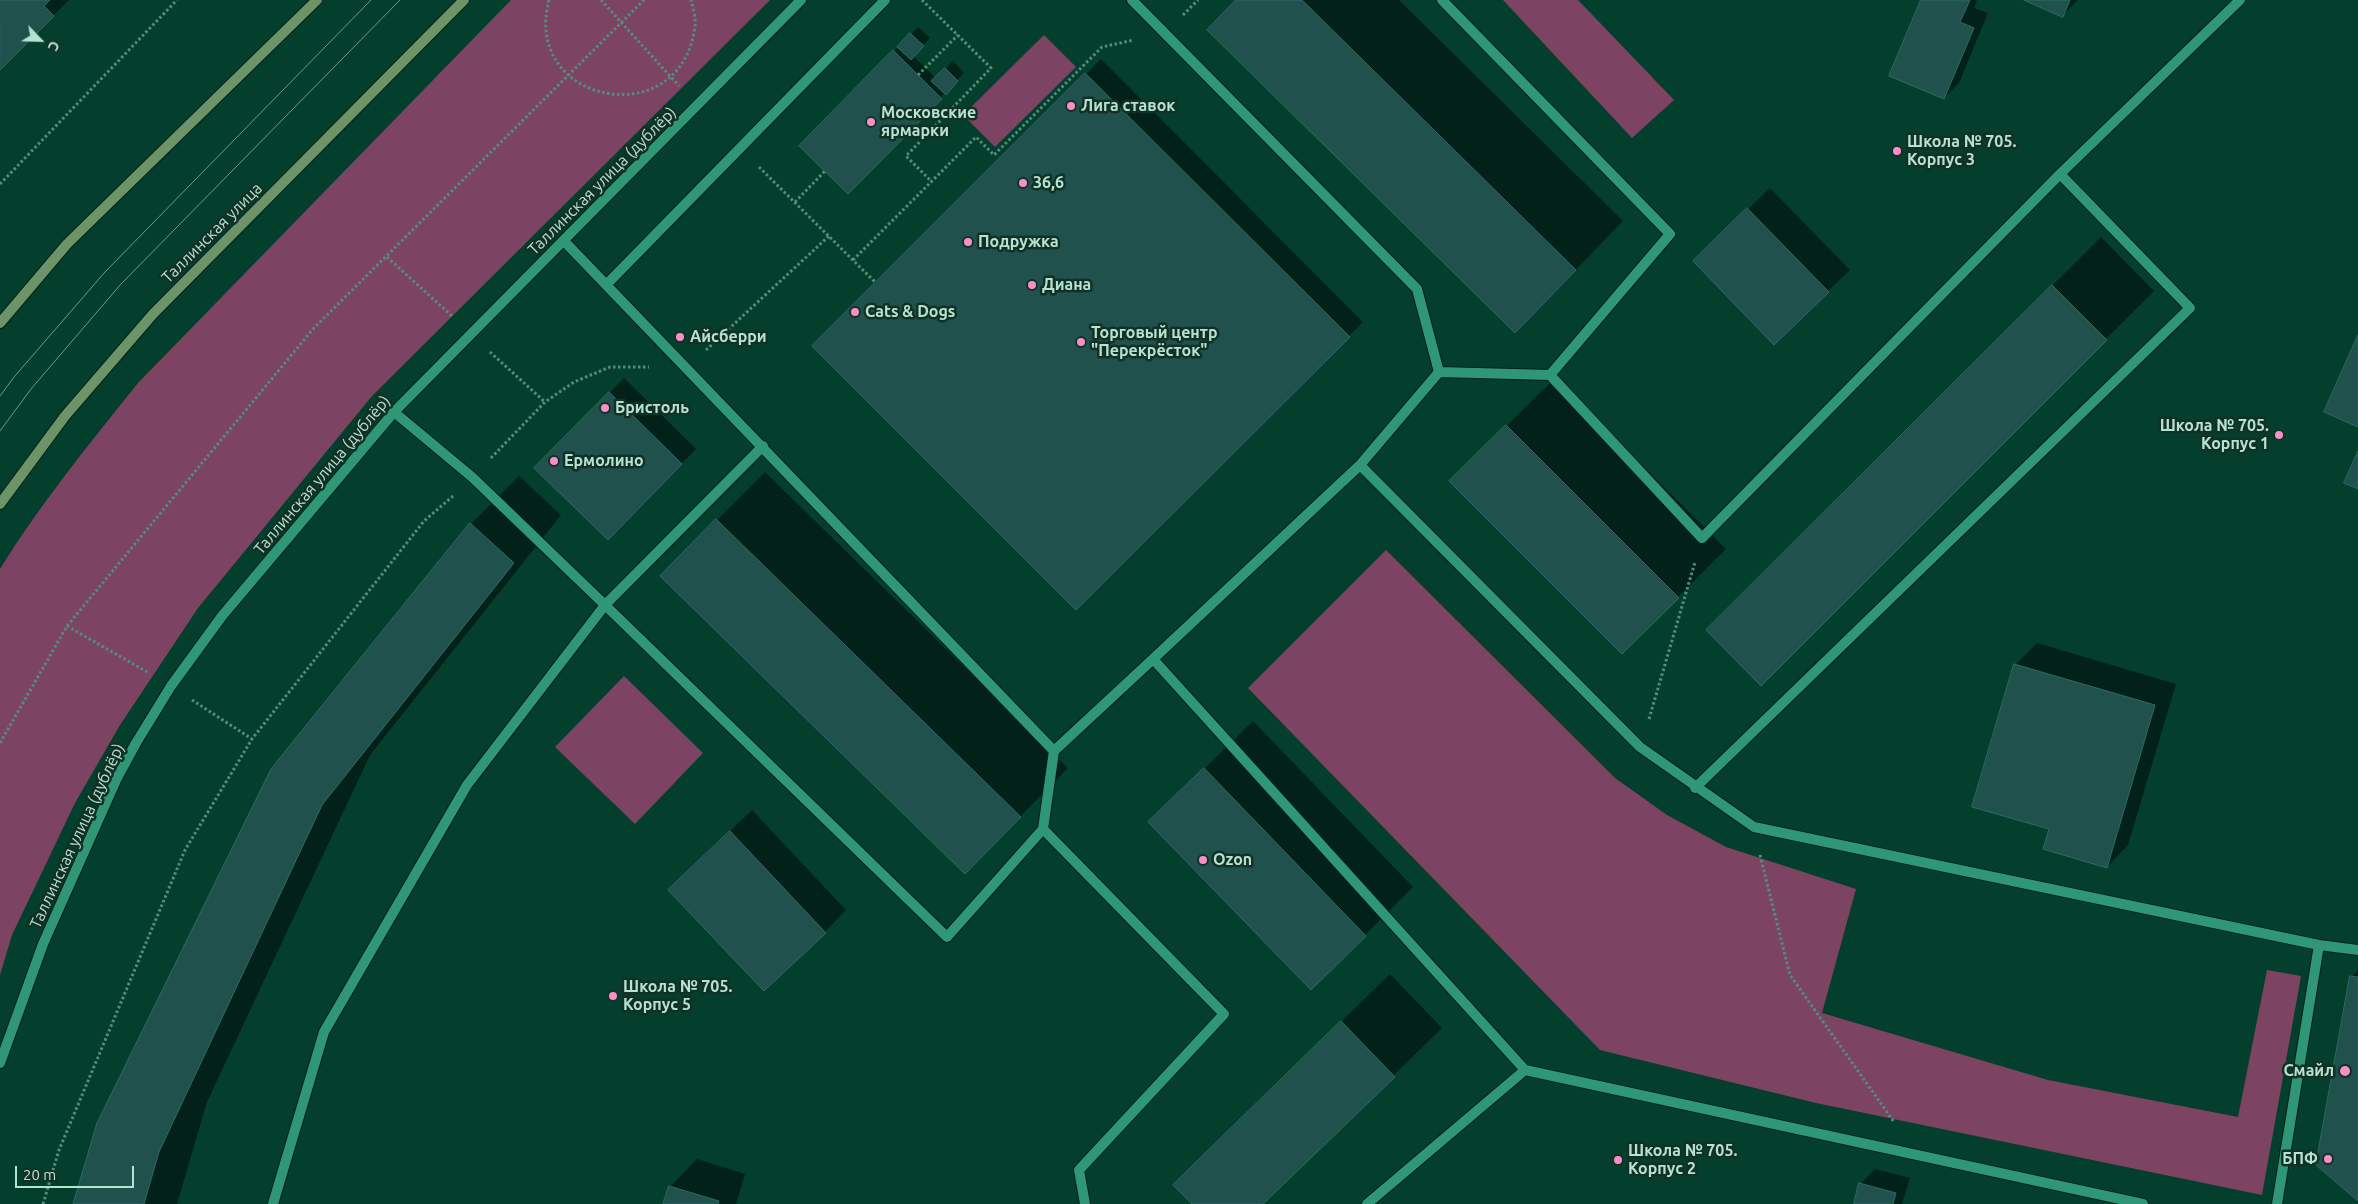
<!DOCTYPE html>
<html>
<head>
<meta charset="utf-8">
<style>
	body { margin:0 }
	#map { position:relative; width:2358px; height:1204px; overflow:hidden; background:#043f2e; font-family:Ubuntu,sans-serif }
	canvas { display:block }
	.north { position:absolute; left:15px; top:15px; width:50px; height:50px; -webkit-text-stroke:4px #123126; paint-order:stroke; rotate:114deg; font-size:14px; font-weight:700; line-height:20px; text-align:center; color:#b6e3d0 }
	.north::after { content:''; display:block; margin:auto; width:18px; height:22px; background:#b6e3d0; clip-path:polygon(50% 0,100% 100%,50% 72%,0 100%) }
	.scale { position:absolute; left:15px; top:1166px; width:119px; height:22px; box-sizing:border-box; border:2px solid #b6e3d0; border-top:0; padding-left:6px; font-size:15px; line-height:18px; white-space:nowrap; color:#b6e3d0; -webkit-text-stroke:4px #123126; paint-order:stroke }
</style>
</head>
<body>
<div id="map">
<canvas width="2358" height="1204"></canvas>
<div class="north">С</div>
<div class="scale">20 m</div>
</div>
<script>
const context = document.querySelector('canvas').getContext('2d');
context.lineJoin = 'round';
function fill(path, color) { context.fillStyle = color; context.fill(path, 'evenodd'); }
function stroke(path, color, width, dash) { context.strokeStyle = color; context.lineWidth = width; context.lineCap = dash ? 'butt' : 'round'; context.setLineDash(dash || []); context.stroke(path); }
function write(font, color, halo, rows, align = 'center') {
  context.font = font + ' Ubuntu,sans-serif'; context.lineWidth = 5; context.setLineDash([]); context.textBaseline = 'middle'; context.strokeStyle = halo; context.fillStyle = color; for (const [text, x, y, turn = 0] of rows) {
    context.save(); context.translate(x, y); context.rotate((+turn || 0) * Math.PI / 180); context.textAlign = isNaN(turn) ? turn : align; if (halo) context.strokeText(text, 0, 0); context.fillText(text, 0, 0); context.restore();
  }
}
const green = new Path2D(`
	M511,0H770L372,396L198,608L120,725L75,803L12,935L0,975V569C40,504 90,443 138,383Z
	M1503,0H1578L1674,100L1632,138Z
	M1044,35L1076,67L995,147L963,115Z
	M1386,550L1615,778L1667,815L1726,847L1856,889L1822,1013L2048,1080L2238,1117L2267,970L2301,976L2262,1195L1816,1103L1600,1050L1248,688Z
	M624,676L703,753L635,824L555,747Z`);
const shadow = new Path2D(`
	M0,0H69L0,68Z
	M1238,0H1399L1623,221L1563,283Z
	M1922,0H1977L1974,8L1988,13L1959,83L1944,98Z
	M2027,0H2078L2063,15Z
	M918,27L930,38L913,56L936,78L953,61L964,73L848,192L801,146Z
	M1101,59L1363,322L1076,609L814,346Z
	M1770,188L1850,270L1774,343L1716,240Z
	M2101,237L2154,291L1761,684L1707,630Z
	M624,378L696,449L608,539L536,468Z
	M1555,378L1726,549L1622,653L1451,481Z
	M765,472L1068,768L1013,824L717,520Z
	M519,476L561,515L370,755L207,1102L177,1204H74L471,524Z
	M2037,643L2176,684L2128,845L2107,867L2050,828L2015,665Z
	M1253,721L1413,887L1365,935L1150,822Z
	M752,810L846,910L825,932L691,868Z
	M2358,970V1199L2352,976Z
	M1390,974L1442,1028L1262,1204H1194L1223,1137Z
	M697,1159L745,1174L736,1204H665L670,1187Z
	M1875,1169L1910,1178L1902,1204H1855L1860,1184Z`);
const building = new Path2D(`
	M0,0H50L44,6L54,16L0,70Z
	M1236,0H1302L1576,270L1515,333L1207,30Z
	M1921,0H1970L1960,22L1974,28L1944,99L1889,76Z
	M2024,0H2070L2063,17Z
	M910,33L924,46L911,60L897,47Z
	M893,50L942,99L848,194L799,146Z
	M945,68L958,81L946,95L931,81Z
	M1085,73L1350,337L1076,610L812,346Z
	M1747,208L1829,292L1774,345L1693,261Z
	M2052,285L2107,340L1761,686L1706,630Z
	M2358,335V427L2324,412Z
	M609,392L682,464L608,540L534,468Z
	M1506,425L1679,598L1622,654L1449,481Z
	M2358,451V489L2344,483Z
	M716,519L1021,817L965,874L660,576Z
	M470,523L514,563L322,805L159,1152L144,1204H73L97,1123L271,769Z
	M2014,664L2155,705L2107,868L2043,849L2049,829L1972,807Z
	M1204,768L1366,936L1311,990L1148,822Z
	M730,831L826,933L764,991L668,890Z
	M2350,976L2358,977V1201L2316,1165Z
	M1341,1021L1395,1077L1263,1204H1192L1173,1185Z
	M1859,1183L1896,1193L1893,1204H1854Z
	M669,1186L719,1201L718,1204H663Z`);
const path = new Path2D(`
	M549,0C521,105 682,135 695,26C696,18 693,8 691,0
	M601,0L679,86
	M922,0L991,68L906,156L932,182
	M1183,15L1198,0
	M918,75L958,35
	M759,167L876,283
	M0,184L177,0
	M795,202L825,171
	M387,257L453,317
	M853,260L976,137L994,155L1102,47L1134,40
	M706,350L829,236
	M490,352L545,402
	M491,458L545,402L574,382L610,367H649
	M67,626L149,673
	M192,700L252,739
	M1649,719L1695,562
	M0,743L67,626L313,329L644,0
	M1760,855L1790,975L1894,1122
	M43,1204L59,1150L185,850L252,739L424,521L453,496`);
const service = new Path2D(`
	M1132,0L1417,289L1439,372L1360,465L1640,747L1754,827L2319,945L2358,950
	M564,241L1054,751L1153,659L1525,1070L2143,1204
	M607,284L885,0
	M1439,372L1550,375L1670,234L1442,0
	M1550,375L1702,538L2060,174
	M763,446L605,605L947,937L1043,829L1054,751
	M1153,659L1360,465
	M1695,788L2190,308L2060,174L2240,0
	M1043,829L1224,1014L1079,1170L1085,1204
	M273,1204L324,1032L467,785L605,605L472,477L394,412
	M1367,1204L1525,1070
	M2277,1204L2319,945`);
const minor = new Path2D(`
	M0,1063L43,944L117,778L136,743L171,686L222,616L394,412L801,0`);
const secondary = new Path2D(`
	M0,323L67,244L317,0
	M0,504L65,416L153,314L464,0`);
const tram = new Path2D(`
	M0,396L14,377L105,272L371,0
	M0,431L31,389L121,284L400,0`);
const markers = [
	[1071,106,5,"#fa8fc8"],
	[871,122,5,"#fa8fc8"],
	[1897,151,5,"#fa8fc8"],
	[1023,183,5,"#fa8fc8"],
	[968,242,5,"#fa8fc8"],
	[1032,285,5,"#fa8fc8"],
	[855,312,5,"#fa8fc8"],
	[680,337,5,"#fa8fc8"],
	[1081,342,5,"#fa8fc8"],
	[605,408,5,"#fa8fc8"],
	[2279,435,5,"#fa8fc8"],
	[554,461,5,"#fa8fc8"],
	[1203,860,5,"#fa8fc8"],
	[613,996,5,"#fa8fc8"],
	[2345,1071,6,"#fa8fc8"],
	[2328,1159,5,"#fa8fc8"],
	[1618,1160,5,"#fa8fc8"]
];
const poiNames = [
	["Лига ставок",1081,106],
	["Московские",881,113],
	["ярмарки",881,131],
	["Школа № 705.",1907,142],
	["Корпус 3",1907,160],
	["36,6",1033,183],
	["Подружка",978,242],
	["Диана",1042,285],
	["Cats & Dogs",865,312],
	["Торговый центр",1091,333],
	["\"Перекрёсток\"",1091,351],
	["Айсберри",690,337],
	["Бристоль",615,408],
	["Школа № 705.",2269,426,"right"],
	["Корпус 1",2269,444,"right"],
	["Ермолино",564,461],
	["Ozon",1213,860],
	["Школа № 705.",623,987],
	["Корпус 5",623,1005],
	["Смайл",2334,1071,"right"],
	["Школа № 705.",1628,1151],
	["Корпус 2",1628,1169],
	["БПФ",2318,1159,"right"]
];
const streetNames = [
	["Таллинская улица (дублёр)",602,181,-45],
	["Таллинская улица",212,233,-45],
	["Таллинская улица (дублёр)",322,475,-50],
	["Таллинская улица (дублёр)",77,836,-65]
];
fill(green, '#7c4362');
fill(shadow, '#0007');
fill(building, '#20514d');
stroke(building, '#2d6b65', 1);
stroke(service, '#032218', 12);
stroke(minor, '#032218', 12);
stroke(secondary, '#032218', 12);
stroke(path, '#578c7a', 3, [2.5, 2.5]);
stroke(service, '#2f9776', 10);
stroke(minor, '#2f9776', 10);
stroke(secondary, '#6d9369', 10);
stroke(tram, '#699c8a', 1);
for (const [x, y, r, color] of markers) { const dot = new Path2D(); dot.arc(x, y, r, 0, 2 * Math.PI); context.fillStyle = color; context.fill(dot); stroke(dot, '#123126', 2); }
write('bold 16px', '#b6e3d0', '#123126', poiNames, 'left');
write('16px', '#b6e3d0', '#123126', streetNames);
</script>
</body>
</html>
